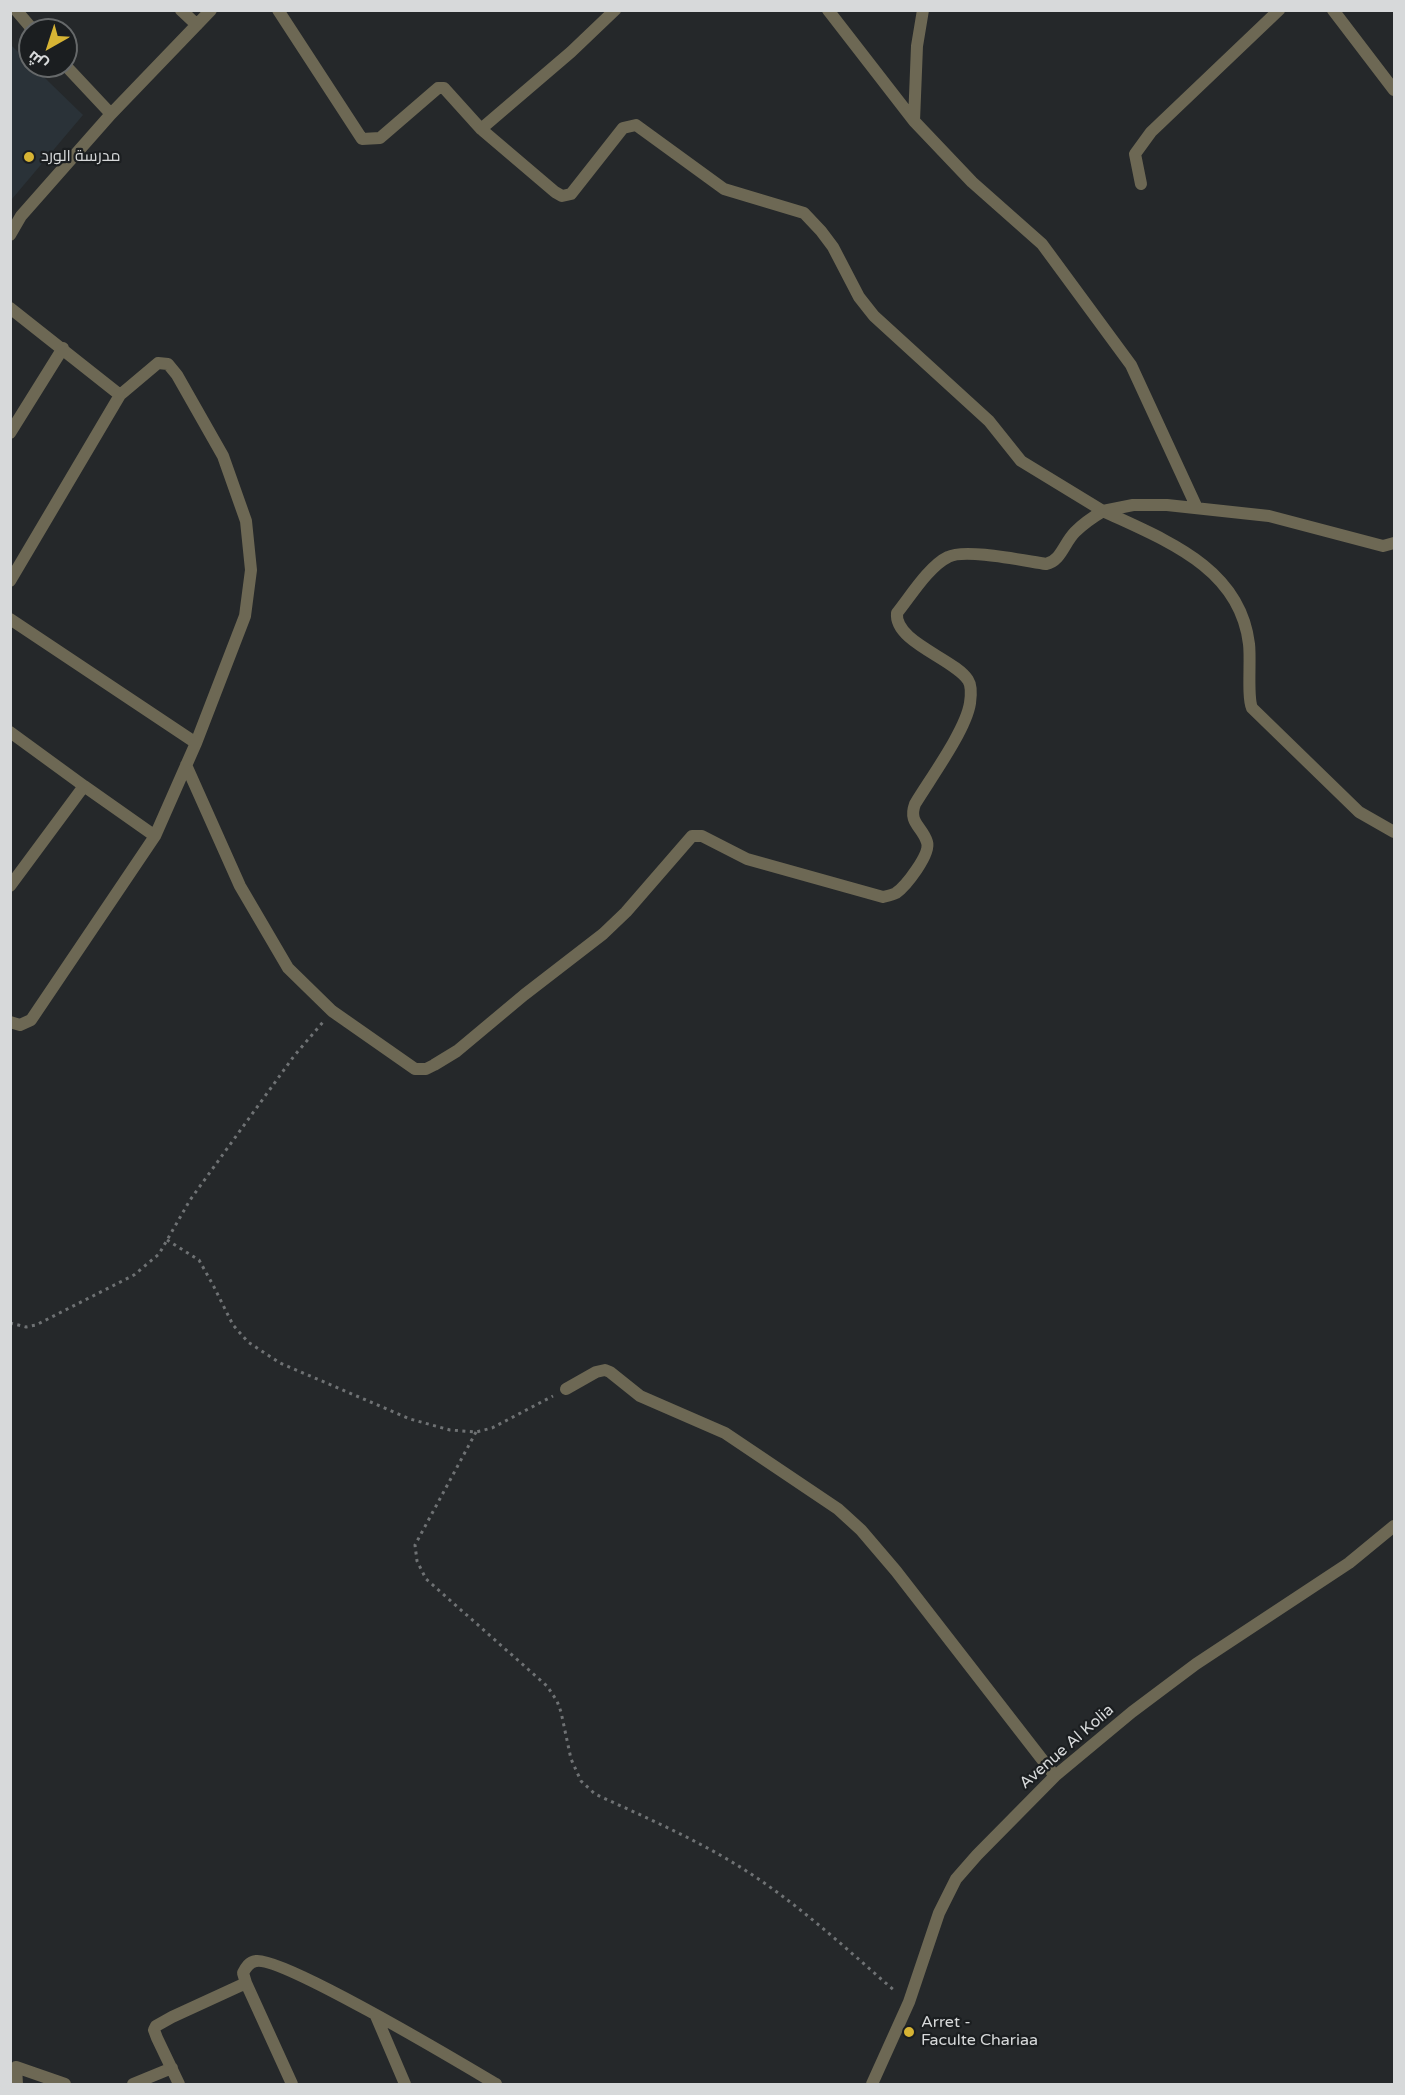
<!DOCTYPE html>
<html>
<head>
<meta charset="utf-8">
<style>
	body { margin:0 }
	#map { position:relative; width:1405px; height:2095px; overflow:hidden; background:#25282a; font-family:"Varela Round",Cairo,sans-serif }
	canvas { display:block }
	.frame { position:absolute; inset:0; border:12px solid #d7d9da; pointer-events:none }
	.north { position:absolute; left:18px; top:18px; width:60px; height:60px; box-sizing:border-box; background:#1b1e20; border:2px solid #66696a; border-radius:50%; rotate:219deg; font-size:16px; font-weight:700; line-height:24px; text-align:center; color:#d7d9da }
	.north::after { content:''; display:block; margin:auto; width:21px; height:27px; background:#d7b434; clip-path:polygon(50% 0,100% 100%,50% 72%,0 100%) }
</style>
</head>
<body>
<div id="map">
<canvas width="1405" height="2095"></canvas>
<div class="frame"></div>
<div class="north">ش</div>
</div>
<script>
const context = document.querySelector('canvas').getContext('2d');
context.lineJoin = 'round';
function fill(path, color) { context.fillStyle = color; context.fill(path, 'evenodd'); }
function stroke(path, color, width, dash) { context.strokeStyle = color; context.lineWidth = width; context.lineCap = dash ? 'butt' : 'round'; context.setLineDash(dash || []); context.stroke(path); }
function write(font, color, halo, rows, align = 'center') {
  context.font = font + ' "Varela Round",Cairo,sans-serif'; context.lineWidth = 4.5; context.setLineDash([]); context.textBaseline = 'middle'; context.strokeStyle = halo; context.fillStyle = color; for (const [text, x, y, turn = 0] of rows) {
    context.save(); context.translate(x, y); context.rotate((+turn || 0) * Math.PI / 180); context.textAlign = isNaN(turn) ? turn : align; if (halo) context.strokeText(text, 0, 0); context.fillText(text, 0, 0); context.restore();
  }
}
const built = new Path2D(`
	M11,45L83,115L12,199L10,198Z`);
const path = new Path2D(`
	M167,1240L199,1260L213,1285L233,1325L248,1342L280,1363L410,1419L450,1430L476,1432L492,1428L553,1396
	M10,1323L26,1327L36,1325L134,1275L159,1254L190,1200L294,1056L323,1022
	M476,1432L415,1545L417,1561L426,1579L547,1686L557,1701L561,1712L571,1759L581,1781L595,1794C649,1819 705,1843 754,1876C805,1910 850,1952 896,1992`);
const minor = new Path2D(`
	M16,10L33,30
	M181,10L197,25
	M278,10L362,139L380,138L438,88H444L481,129L555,192L562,196L571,194L623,128L636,125L724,189L804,213L821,231L833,247L859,297L874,316L989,421L1021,461L1103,511L1133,505H1167L1269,516L1383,546L1394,543
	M828,10L914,121L972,182L1042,244L1131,365L1197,508
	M1333,10L1394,90
	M66,66L111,114
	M914,121L917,46L923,10
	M481,129L571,52L615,10
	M1141,184L1135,154L1151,132L1279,10
	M10,235L21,216L111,114L211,10
	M10,308L120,395
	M10,433L63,348
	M10,581L120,395L158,363L168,364L177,375L223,456L246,521L251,570L245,616L196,743L155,836L31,1020L20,1025L10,1022
	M10,619L196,743
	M10,732L84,786L10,886
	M186,765L240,886L288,968L332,1011L415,1069H426L434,1065L457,1051L524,995L603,934L626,912L692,836H702L747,859L883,897C887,896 892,895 896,893C906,886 931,854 927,842C922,826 908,823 915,804C930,779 966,730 970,703C971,696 972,686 968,680C955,659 894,642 897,613C910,597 929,566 948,557C965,548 1025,561 1046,564C1061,561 1064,543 1075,532C1083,524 1093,517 1103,511C1165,540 1240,567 1249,644C1251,659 1247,697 1252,708L1359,812L1394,832
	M84,786L155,836
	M566,1389L596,1372L605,1370L610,1372L640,1396L725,1433L838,1509L861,1530L896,1571L1055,1776
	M376,2016L405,2084
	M17,2084L16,2067L65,2084
	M133,2084L172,2068
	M179,2084L157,2038L154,2030L156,2026L172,2017L246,1983
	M292,2084L246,1983L243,1973C246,1967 249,1962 256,1961C282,1956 464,2065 496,2084
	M872,2084L909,2002L939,1913L956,1879L977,1855L1055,1776L1132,1712L1196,1664L1349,1563L1394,1526`);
const markers = [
	[29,157,6,"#d7b434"],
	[909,2032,6,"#d7b434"]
];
const poiNames = [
	["مدرسة الورد",41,157],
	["Arret -",921,2023],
	["Faculte Chariaa",921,2041]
];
const streetNames = [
	["Avenue Al Kolia",1067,1747,-41]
];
fill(built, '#2a3238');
stroke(path, '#6f7274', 3, [3, 4.5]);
stroke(minor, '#6d6854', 12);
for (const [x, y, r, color] of markers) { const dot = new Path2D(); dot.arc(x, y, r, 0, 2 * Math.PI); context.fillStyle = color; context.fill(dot); stroke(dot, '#1b1e20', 2); }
write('16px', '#d7d9da', '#1b1e20', poiNames, 'left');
write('16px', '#d7d9da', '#1b1e20', streetNames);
</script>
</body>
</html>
